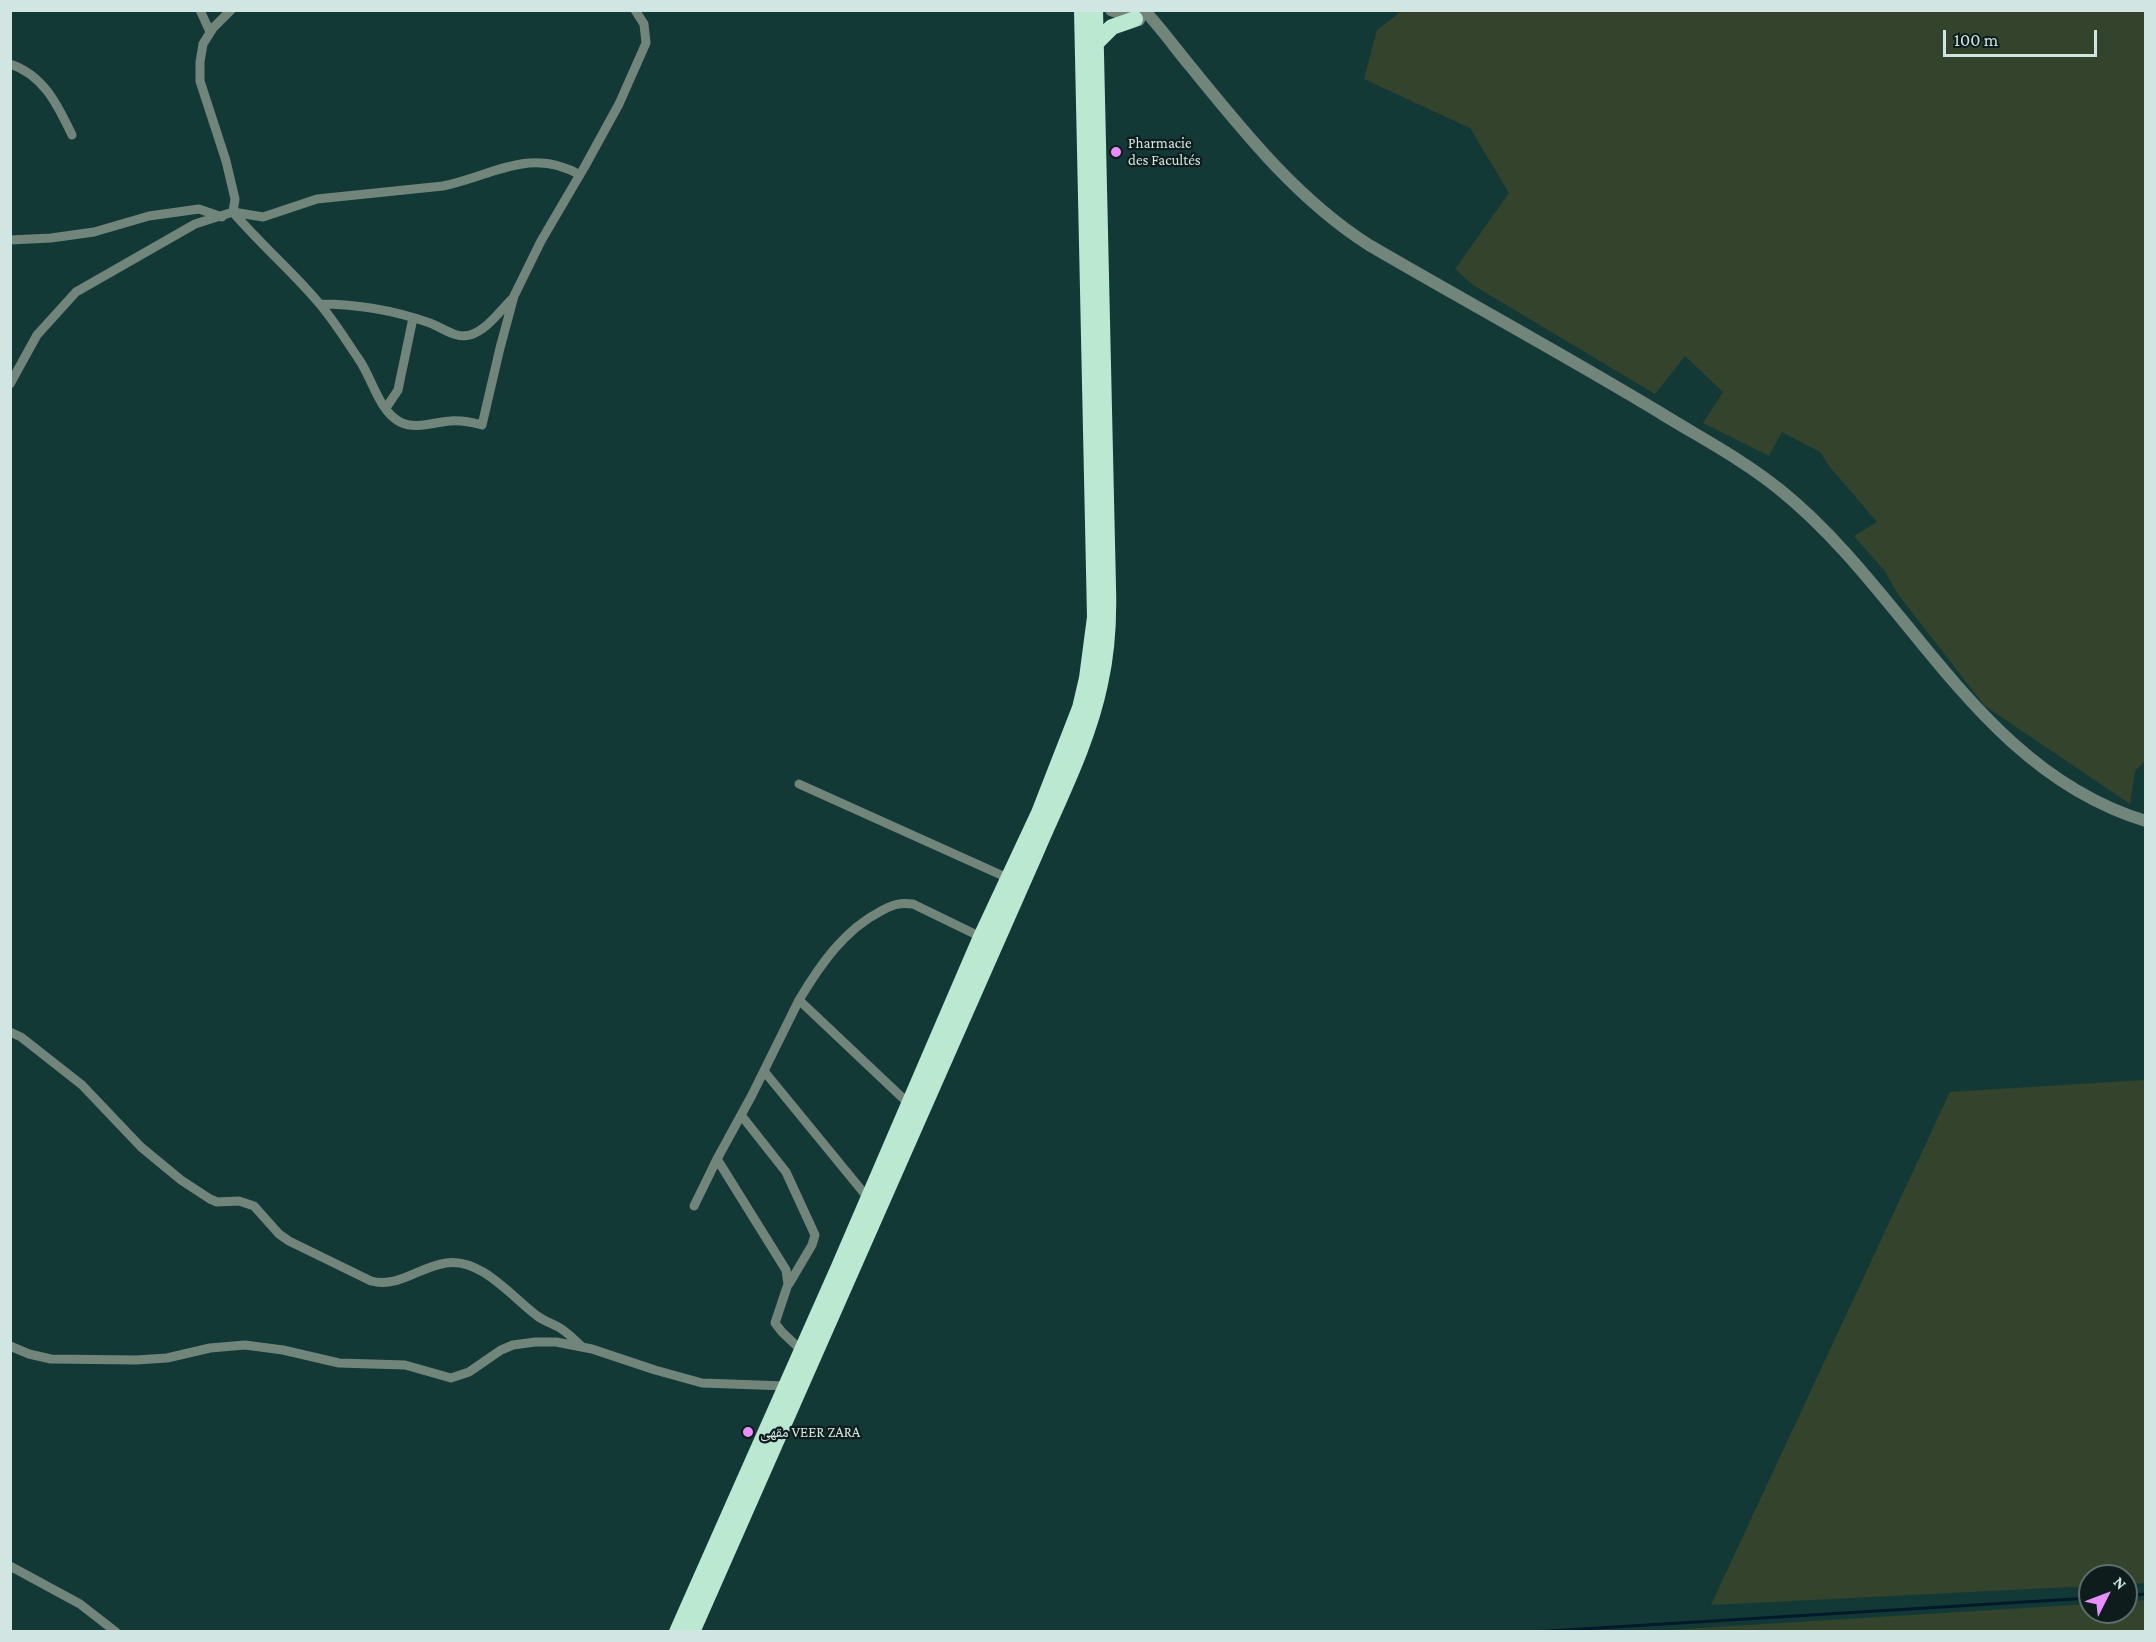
<!DOCTYPE html>
<html>
<head>
<meta charset="utf-8">
<style>
	body { margin:0 }
	#map { position:relative; width:2156px; height:1642px; overflow:hidden; background:#133937; font-family:"Crimson Pro",serif }
	canvas { display:block }
	.frame { position:absolute; inset:0; border:12px solid #d1e5e3; pointer-events:none }
	.north { position:absolute; left:2078px; top:1564px; width:60px; height:60px; box-sizing:border-box; background:#0e1d1c; border:2px solid #5c6d6c; border-radius:50%; rotate:48deg; font-size:16px; font-weight:700; line-height:24px; text-align:center; color:#d1e5e3 }
	.north::after { content:''; display:block; margin:auto; width:21px; height:27px; background:#e98efe; clip-path:polygon(50% 0,100% 100%,50% 72%,0 100%) }
	.scale { position:absolute; left:1943px; top:30px; width:154px; height:27px; box-sizing:border-box; border:3px solid #d1e5e3; border-top:0; padding-left:8px; font-size:18px; line-height:21px; white-space:nowrap; color:#d1e5e3; -webkit-text-stroke:4px #0e1d1c; paint-order:stroke }
</style>
</head>
<body>
<div id="map">
<canvas width="2156" height="1642"></canvas>
<div class="frame"></div>
<div class="north">N</div>
<div class="scale">100 m</div>
</div>
<script>
const context = document.querySelector('canvas').getContext('2d');
context.lineJoin = 'round';
function fill(path, color) { context.fillStyle = color; context.fill(path, 'evenodd'); }
function stroke(path, color, width, dash) { context.strokeStyle = color; context.lineWidth = width; context.lineCap = dash ? 'butt' : 'round'; context.setLineDash(dash || []); context.stroke(path); }
function write(font, color, halo, rows, align = 'center') {
  context.font = font + ' "Crimson Pro","Noto Naskh Arabic",serif'; context.lineWidth = 4.5; context.setLineDash([]); context.textBaseline = 'middle'; context.strokeStyle = halo; context.fillStyle = color; for (const [text, x, y, turn = 0] of rows) {
    context.save(); context.translate(x, y); context.rotate((+turn || 0) * Math.PI / 180); context.textAlign = isNaN(turn) ? turn : align; if (halo) context.strokeText(text, 0, 0); context.fillText(text, 0, 0); context.restore();
  }
}
const green = new Path2D(`
	M1403,10L2145,11L2146,760L2135,771L2130,804L1985,706L1897,593L1885,571L1854,536L1877,522L1830,467L1820,452L1782,432L1769,456L1703,423L1723,392L1685,356L1655,394L1473,285L1455,269L1509,193L1470,128L1364,79L1377,30Z
	M2145,1080V1583L2126,1584V1576H2090V1586L1711,1605L1950,1092Z
	M2145,1600V1631H1652L2090,1604V1612H2126V1602Z`);
const stream = new Path2D(`
	M2126,1596L2146,1594
	M1532,1632L2090,1598`);
const minor = new Path2D(`
	M200,10L210,32
	M231,10L213,28L203,44L200,62V81L226,161L235,199L233,212C260,244 291,270 318,302C333,319 345,339 358,358C372,377 378,410 400,422C415,430 435,422 450,421C461,420 471,422 482,425L500,348L514,296L541,241L585,166L619,104L646,43L644,24L635,10
	M10,64C44,75 58,106 72,135
	M10,240L51,238L94,232L149,216L199,209L222,217
	M320,304C357,304 396,311 430,323C443,328 456,339 470,335C487,330 500,311 512,299
	M10,384L37,335L76,292L195,224L233,212L263,217L317,199L443,186C492,176 531,146 580,175
	M386,408L398,390L413,318
	M799,784L1010,879
	M799,1000C820,965 844,930 881,911C892,905 900,902 913,904L981,937
	M10,1032L21,1037L82,1085L141,1147L181,1180L210,1199L217,1202L239,1201L254,1206L279,1234L289,1241L371,1281C399,1288 419,1267 446,1263C480,1257 512,1297 536,1315C543,1321 552,1323 560,1328C568,1333 575,1340 581,1346
	M764,1071L868,1198
	M741,1115L786,1172L815,1235L812,1245L789,1284
	M694,1206L717,1159
	M10,1346L29,1354L51,1359L136,1360L167,1358L210,1348L245,1345L283,1350L339,1363L405,1365L451,1378L469,1372L501,1350L513,1345L535,1342H556L592,1349L655,1370L702,1383L786,1386
	M801,1350L782,1332L775,1323L788,1284L786,1270L717,1159L752,1095L799,1000L909,1104
	M10,1566L80,1604L116,1632`);
const tertiary = new Path2D(`
	M1111,10L1139,20
	M1144,10C1161,28 1176,49 1191,67C1244,132 1297,199 1369,245C1465,301 1563,354 1659,412C1699,437 1742,459 1779,489C1908,592 1977,770 2146,821`);
const trunk = new Path2D(`
	M1095,44L1112,27L1135,19
	M677,1632L838,1269L981,937L1039,813L1080,708L1087,678L1095,617L1082,10
	M692,1632L1036,852C1059,798 1088,742 1100,684C1107,653 1109,619 1108,587L1095,10`);
const markers = [
	[1116,152,6,"#e98efe"],
	[748,1432,6,"#e98efe"]
];
const poiNames = [
	["Pharmacie",1128,143],
	["des Facultés",1128,160],
	["مقهى VEER ZARA",760,1432]
];
fill(green, '#34442c');
stroke(stream, '#00192b', 3);
stroke(minor, '#71857b', 9);
stroke(tertiary, '#71857b', 12);
stroke(trunk, '#bae8d1', 16);
for (const [x, y, r, color] of markers) { const dot = new Path2D(); dot.arc(x, y, r, 0, 2 * Math.PI); context.fillStyle = color; context.fill(dot); stroke(dot, '#0e1d1c', 2); }
write('15px', '#d1e5e3', '#0e1d1c', poiNames, 'left');
</script>
</body>
</html>
